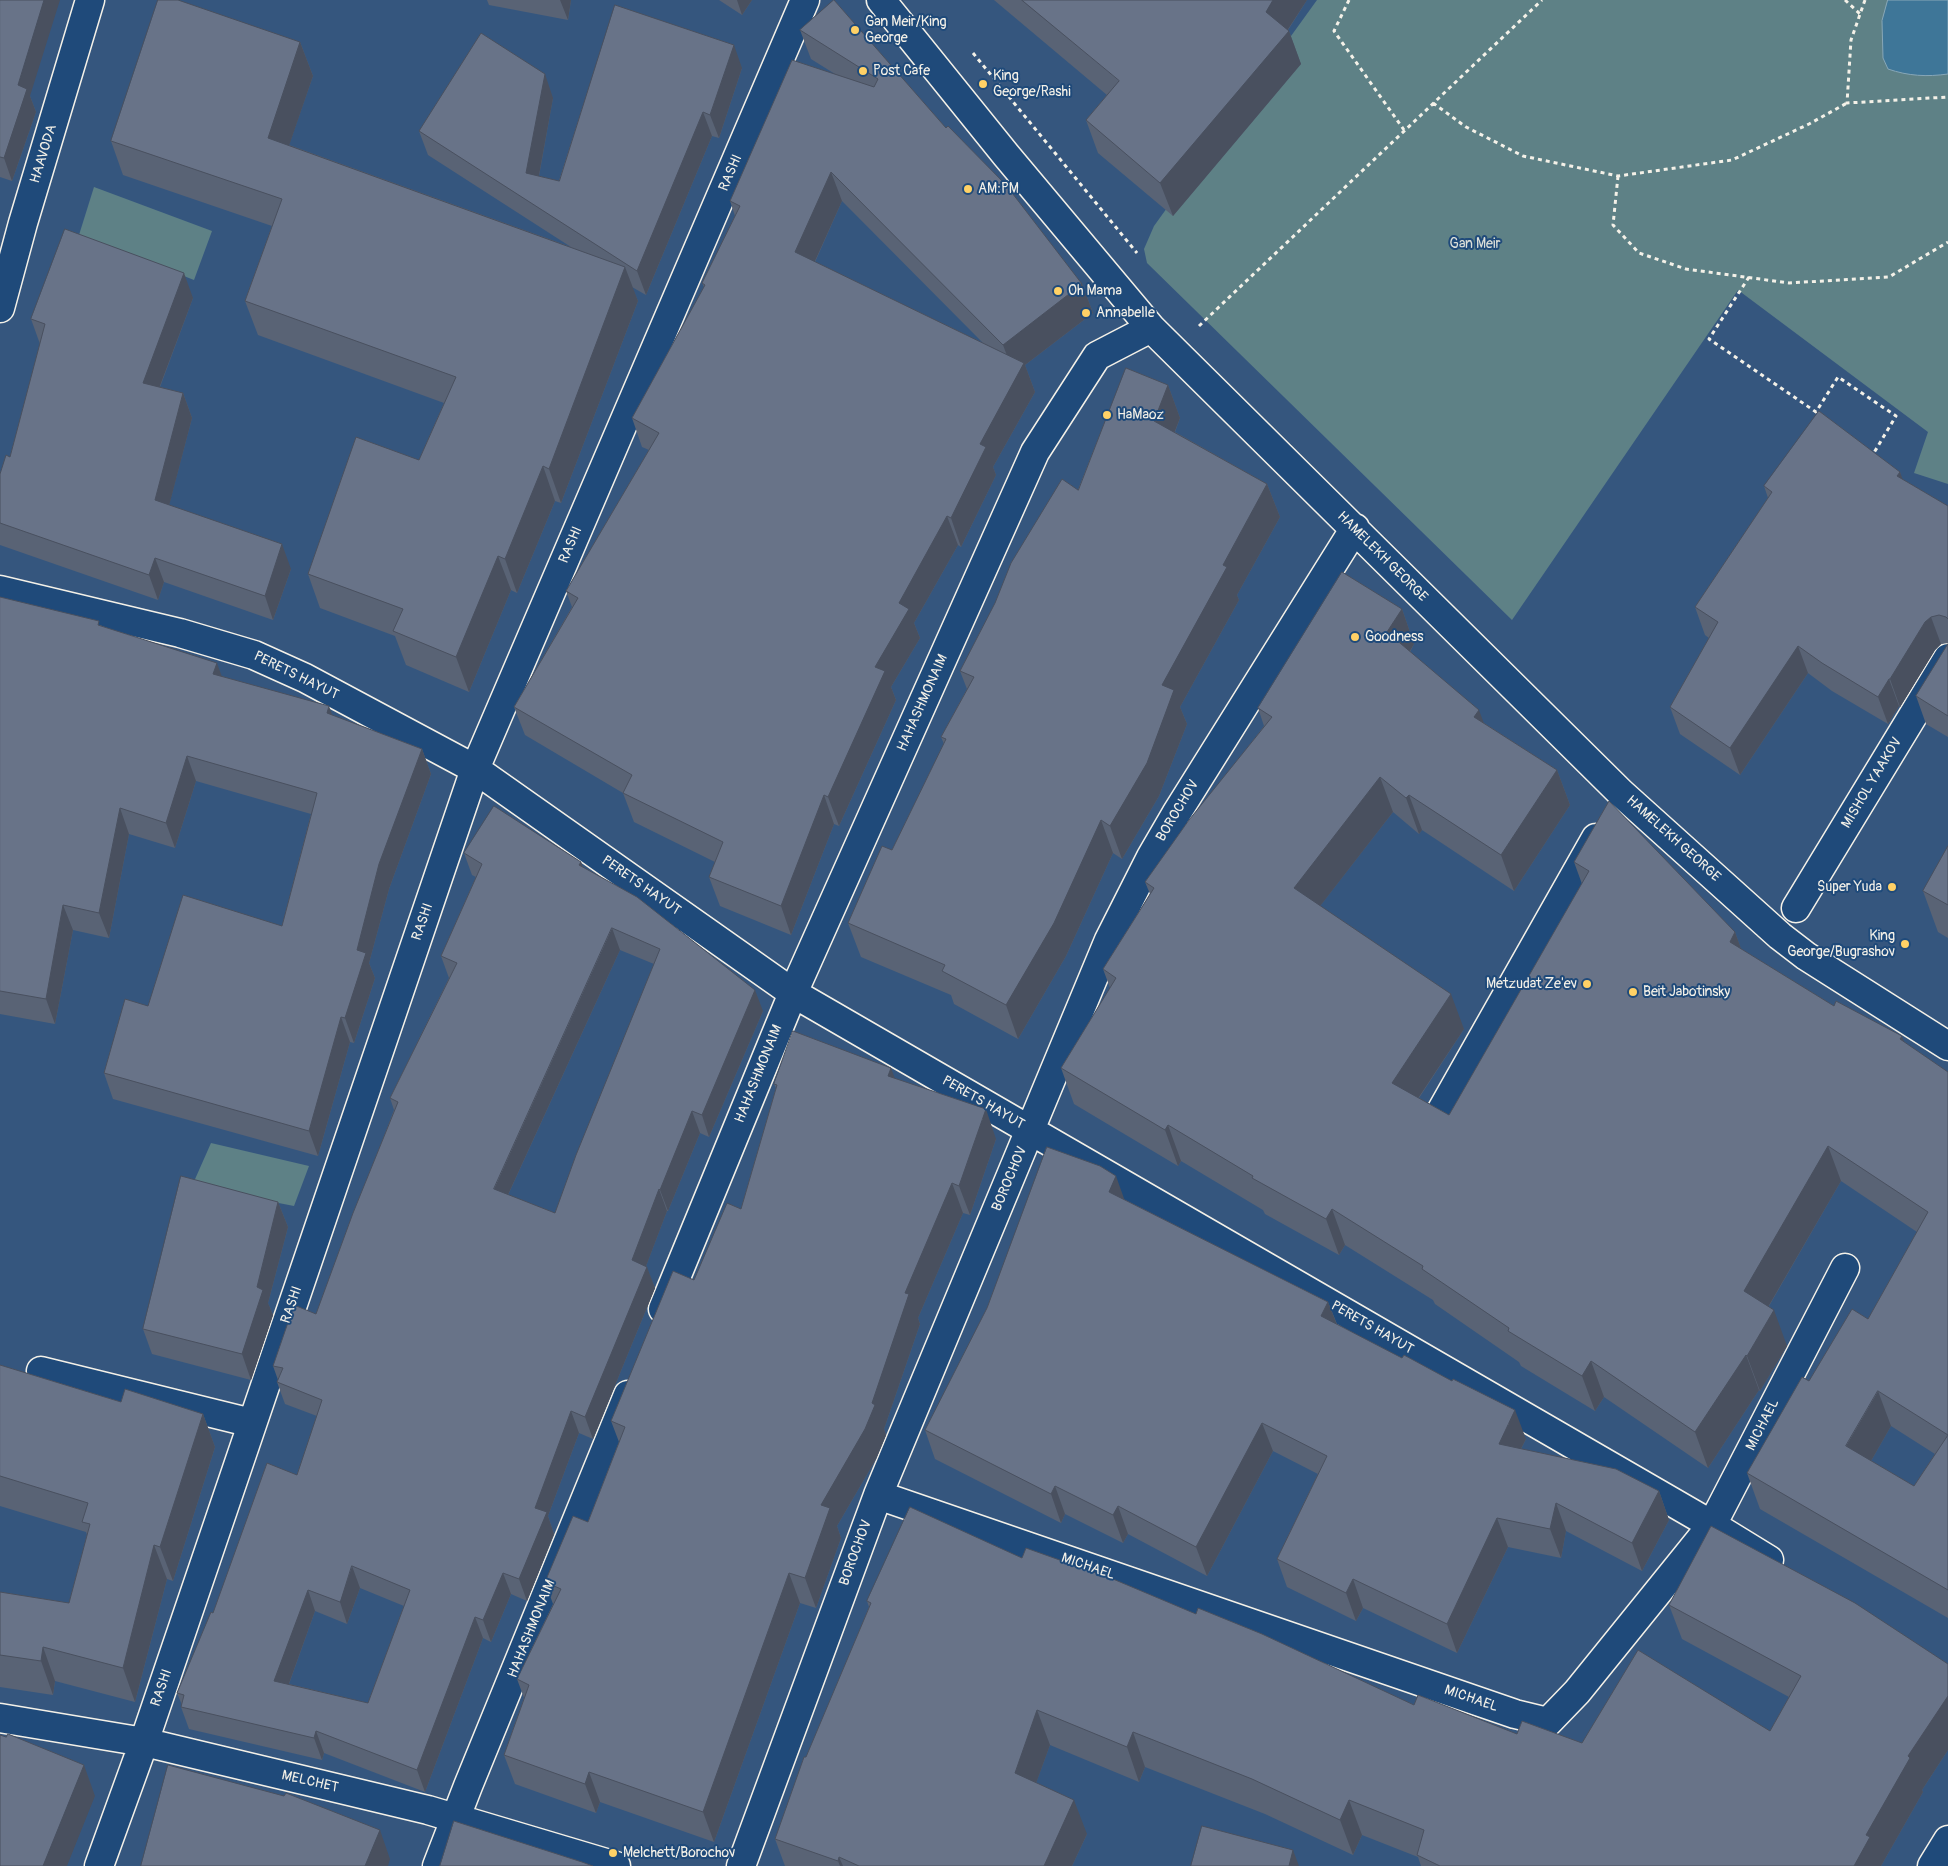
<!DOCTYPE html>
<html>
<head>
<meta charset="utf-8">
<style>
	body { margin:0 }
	canvas { display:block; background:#35567e }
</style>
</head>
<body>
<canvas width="1948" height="1866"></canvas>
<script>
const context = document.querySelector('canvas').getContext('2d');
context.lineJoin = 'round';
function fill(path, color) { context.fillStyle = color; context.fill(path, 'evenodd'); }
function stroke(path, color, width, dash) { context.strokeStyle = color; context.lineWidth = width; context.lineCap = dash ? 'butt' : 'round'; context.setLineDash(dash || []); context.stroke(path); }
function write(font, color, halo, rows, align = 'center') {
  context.font = font + ' Pangolin,sans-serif'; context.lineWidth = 4; context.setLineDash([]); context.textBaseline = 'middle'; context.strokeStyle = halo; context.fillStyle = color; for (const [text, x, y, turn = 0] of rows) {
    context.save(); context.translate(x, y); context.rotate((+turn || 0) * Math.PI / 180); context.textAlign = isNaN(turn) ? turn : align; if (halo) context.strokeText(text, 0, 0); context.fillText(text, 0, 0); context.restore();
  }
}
const green = new Path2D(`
	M1317,0H1948V484L1914,473L1928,432L1738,290L1512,620L1147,263L1144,249L1154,226Z
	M94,187L212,231L194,280L79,235Z
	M211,1143L309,1166L294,1206L192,1186Z`);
const water = new Path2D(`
	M1888,0H1948V74C1927,77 1908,76 1888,69L1883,58L1882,21Z`);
const path = new Path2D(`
	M1349,0L1334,31L1404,130
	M1845,0L1860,14
	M1865,0L1851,40L1847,103L1948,97
	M973,53L1137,253
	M1433,103L1466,127L1523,156L1618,176L1732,160L1809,124L1847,103
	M1618,176L1613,225L1639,253L1686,269L1789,283L1889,277L1948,242
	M1749,277L1709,339L1816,412L1838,377L1896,416L1872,456
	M1199,326L1542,0`);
const minor = new Path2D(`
	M881,0L1006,155L1151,328L1621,793L1780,936L1806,956L1948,1046
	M0,308L23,223L90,0
	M0,590L180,633L254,655L305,678L475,769L793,993L1712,1525L1769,1560
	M1796,908L1948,658
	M1438,1117L1596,838
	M663,1309L793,993L1035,452L1097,356L1151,328
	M41,1371L252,1423
	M878,1495L1515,1714L1548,1722L1577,1692L1712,1525L1845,1268
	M0,1718L144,1742L428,1810L616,1866
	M99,1866L144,1742L475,769L805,0
	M437,1866L468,1786L628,1395
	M741,1866L878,1495L1109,940L1151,857L1176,814L1355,528
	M1932,1866L1948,1840`);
const wall = new Path2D(`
	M0,0L30,96L36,112L12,181L0,177Z
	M487,0H571L568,20L489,5Z
	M719,0H752L742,15Z
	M834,0L1082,284L1093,313L1025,365L1035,392L993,467L996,475L961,547L958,545L914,623L920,638L891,687L896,700L839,826L834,824L791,935L720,906L709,877L715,862L634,822L623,793L525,735L514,707L572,607L566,591L649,450L642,447L632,418L704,287L702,283L735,216L730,201L835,74L811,59L800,30ZM842,201L983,343L815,262Z
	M994,0H1307L1288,30L1289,31L1301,64L1173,216L1098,153L1086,120L1107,95Z
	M300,42L313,76L289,145L571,247L428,155L419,131L553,98L539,176L559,181L742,68L719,138L712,136L646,295L632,287L638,301L561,503L555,501L517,593L511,590L469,692L406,665L395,636L320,608L308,574L419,460L444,403L258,335L245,301L272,226L123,175L111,141Z
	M193,298L160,387L183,393L192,418L169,505L291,569L273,620L164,582L158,600L0,545V474L10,457L40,344L31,319Z
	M1168,385L1180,418L1175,432L1267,484L1280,517L1237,595L1239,600L1180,707L1187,724L1159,796L1122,859L1113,853L1066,956L1018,1039L954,1004L951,995L861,957L848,923L892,850L944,744L941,737L967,689L960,671L1078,490Z
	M1900,472L1902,479L1948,506V643L1941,644L1935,650L1900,707L1899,706L1888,724L1832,691L1808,673L1740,775L1680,734L1670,707L1709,638L1705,635L1695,607L1768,498L1764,486Z
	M0,597L100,625L222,676L332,715L422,749L431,774L389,889L369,963L375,978L354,1043L350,1042L318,1156L113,1099L104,1073L148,1006L282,926L311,814L196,781L175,848L129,834L109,938L73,930L55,1024L0,1014Z
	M1402,609L1414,644L1410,652L1484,723L1557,770L1570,805L1514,891L1422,830L1419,834L1393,812L1320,906L1464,1029L1419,1098L1449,1115L1582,884L1574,862L1735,932L1741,949L1834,1006L1905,1043L1948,1072V1618L1760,1509L1747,1473L1809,1381L1868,1319L1917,1232L1841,1181L1769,1306L1787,1346L1760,1391L1759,1390L1708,1468L1604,1397L1595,1411L1521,1366L1519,1362L1435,1304L1433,1300L1345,1245L1339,1255L1265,1214L1263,1210L1181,1161L1178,1166L1074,1104L1061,1068L1110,988L1103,969L1150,894L1145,882L1264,726L1258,708ZM1891,1426L1935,1454L1914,1486L1871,1461Z
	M1948,644V737L1926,724L1916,696Z
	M1948,846V938L1938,932L1923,891Z
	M464,853L581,862L583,868L763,1011L709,1137L700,1133L668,1211H667L646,1266L655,1288L593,1439L579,1433L548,1516L554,1534L527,1601L511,1594L491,1642L483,1638L425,1792L324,1753L322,1760L189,1729L181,1707L182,1705L177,1693L213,1613L297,1475L317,1416L285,1404L277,1382L278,1380L273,1366L316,1314L394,1110L390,1098L449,978L441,956L476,877L472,875ZM620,950L654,964L555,1213L508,1195ZM360,1588L404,1606L368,1703L289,1684L315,1611L347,1624Z
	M895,1078L996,1139L970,1215L963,1213L918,1318L920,1324L884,1429L886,1435L876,1459L837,1526L841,1538L816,1608L800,1603L714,1842L600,1802L596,1813L515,1784L504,1755L524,1698L517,1679L553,1604L545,1582L588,1522L619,1442L611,1421L694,1280L741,1209L776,1088L774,1084Z
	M1125,1200L1328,1302L1337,1324L1526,1439L1521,1449L1659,1491L1669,1520L1642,1571L1566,1531L1561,1558L1508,1547L1457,1653L1363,1608L1356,1621L1287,1587L1277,1559L1318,1474L1273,1451L1207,1576L1128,1534L1123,1543L1065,1514L1061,1523L935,1459L925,1430Z
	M278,1202L288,1227L268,1303L273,1315L251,1380L152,1354L143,1329Z
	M0,1365L121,1402L203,1414L215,1447L173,1581L167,1579L135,1702L55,1681L53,1695L0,1687V1592L69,1603L87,1535L86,1532L0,1506Z
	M1022,1558L1414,1705L1517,1734L1582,1743L1770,1731L1789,1697L1682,1639L1669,1605L1948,1664V1750L1922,1790L1923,1792L1881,1866H1421L1418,1857L1362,1835L1353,1855L1265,1814L1145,1767L1139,1782L1050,1745L1036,1783L1087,1834L1072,1866H785L775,1839L869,1607L867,1601Z`);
const shadedWall = new Path2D(`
	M44,0H60L30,96L36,112L12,181L4,158L18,85Z
	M560,0H571L568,20Z
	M737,0H752L742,15Z
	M1273,0H1307L1281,40L1289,31L1301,64L1173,216L1160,183Z
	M300,42L313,76L280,172L268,138Z
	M734,45L742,68L719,138L710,115Z
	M545,74L553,98L535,197L526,173Z
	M703,112L712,136L646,295L637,271Z
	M831,172L842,201L806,281L795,252Z
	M625,267L638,301L561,503L549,469Z
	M184,273L193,298L152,407L143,383Z
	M1082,284L1093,313L1025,365L1035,392L993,467L996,475L961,547L951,518L980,444L1014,374L1003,345Z
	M1168,385L1180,418L1166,454L1154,421Z
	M183,393L192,418L164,525L155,500Z
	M543,466L555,501L517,593L505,559Z
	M1900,472L1910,499L1897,476Z
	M1267,484L1280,517L1237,595L1239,600L1180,707L1187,724L1159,796L1122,859L1110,826L1162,685L1223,565Z
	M947,516L958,545L914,623L920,638L891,687L896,700L839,826L828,797L899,603Z
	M282,544L291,569L273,620L265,596Z
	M498,556L511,590L469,692L456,657Z
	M155,558L164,582L158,600L149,575Z
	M1402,609L1414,644L1400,668L1387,632Z
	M1931,617L1941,644L1935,650L1900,707L1890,679L1925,622Z
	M1798,646L1808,673L1740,775L1730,748Z
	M217,663L226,688L213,674Z
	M1889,679L1899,706L1888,724L1878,697Z
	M329,706L338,731L327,713Z
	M1479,710L1492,745L1474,717Z
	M422,749L431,774L389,889L369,963L375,978L354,1043L345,1018L357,950L379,864Z
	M187,756L196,781L175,848L166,823Z
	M1557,770L1570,805L1514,891L1501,855Z
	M1380,777L1393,812L1307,923L1294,888Z
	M824,795L834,824L791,935L781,906Z
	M1409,795L1422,830L1419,834L1406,798Z
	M120,808L129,834L109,938L99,913Z
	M1101,820L1113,853L1066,956L1018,1039L1006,1005Z
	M581,862L589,883L579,865Z
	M63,905L73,930L55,1024L46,999Z
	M612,928L620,950L501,1210L494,1189Z
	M1735,932L1748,968L1730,942Z
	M755,990L763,1011L709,1137L702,1115Z
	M1451,994L1464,1029L1405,1118L1392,1083Z
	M341,1017L350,1042L318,1156L309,1131Z
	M1902,1036L1915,1071L1900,1039Z
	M891,1068L902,1097L888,1076Z
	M986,1109L996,1139L970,1215L959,1186Z
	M692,1111L700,1133L668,1211L660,1190Z
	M1168,1125L1181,1161L1178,1166L1165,1130Z
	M1828,1146L1841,1181L1757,1326L1744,1291Z
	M1116,1176L1126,1204L1109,1192Z
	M952,1183L963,1213L918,1318L920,1324L884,1429L886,1435L876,1459L837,1526L841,1538L816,1608L805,1578L821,1505L872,1403L905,1293Z
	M659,1189L667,1211L640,1282L632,1260Z
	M278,1202L288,1227L268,1303L273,1315L251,1380L242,1354L257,1287Z
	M1332,1209L1345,1245L1339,1255L1326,1219Z
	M647,1267L655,1288L593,1439L585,1417Z
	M1328,1302L1339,1330L1321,1316Z
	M1774,1310L1787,1346L1760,1391L1747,1356Z
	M1746,1355L1759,1390L1708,1468L1695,1432Z
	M1591,1361L1604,1397L1595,1411L1582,1376Z
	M1878,1391L1891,1426L1859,1482L1846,1446Z
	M1515,1410L1526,1439L1509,1472L1499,1444Z
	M571,1411L579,1433L548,1516L554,1534L527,1601L519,1579L535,1508Z
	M203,1414L215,1447L173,1581L160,1547Z
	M1262,1423L1273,1451L1207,1576L1196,1547Z
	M1055,1486L1065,1514L1061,1523L1051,1494Z
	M1659,1491L1669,1520L1642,1571L1632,1543Z
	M1556,1503L1566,1531L1561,1558L1550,1529Z
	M1118,1506L1128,1534L1123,1543L1113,1515Z
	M1497,1518L1508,1547L1457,1653L1447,1624Z
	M154,1545L167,1579L135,1702L123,1668Z
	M352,1566L360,1588L347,1624L340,1602Z
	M503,1573L511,1594L491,1642L483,1620Z
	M789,1573L800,1603L714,1842L703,1812Z
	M1353,1579L1363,1608L1356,1621L1346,1593Z
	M308,1590L315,1611L282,1703L274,1681Z
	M475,1617L483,1638L425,1792L417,1770Z
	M43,1647L55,1681L53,1695L41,1661Z
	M1948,1696V1750L1922,1790L1923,1792L1881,1866H1854L1866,1835L1908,1756Z
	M1037,1710L1050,1745L1027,1808L1015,1773Z
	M316,1731L324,1753L322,1760L314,1738Z
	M1133,1732L1145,1767L1139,1782L1127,1747Z
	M84,1765L95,1796L67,1866H43Z
	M589,1772L600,1802L596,1813L585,1784Z
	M1074,1800L1087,1834L1072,1866H1044Z
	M1349,1800L1362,1835L1353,1855L1340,1820Z
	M380,1830L390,1859L388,1866H365Z
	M1293,1850L1299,1866H1289Z
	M839,1857L843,1866H840L838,1861Z`);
const building = new Path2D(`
	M0,0H44L18,85L27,89L4,158L0,157Z
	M158,0H178L300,42L268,138L625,267L549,469L543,466L505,559L498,556L456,657L393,631L403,609L308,574L356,437L419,460L456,377L245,301L282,199L111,141Z
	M834,0L946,128L948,126L1006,185L1082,284L1003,345L831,172L795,252L1024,363L980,444L986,447L951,518L947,516L899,603L909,609L875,667L885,671L828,797L824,795L781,906L709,877L723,842L623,793L632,775L514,707L578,598L566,591L659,433L632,418L705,285L702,283L740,206L730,201L792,60L874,87L878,79L800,30Z
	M1022,0H1273L1266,12L1289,31L1160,183L1086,120L1119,81Z
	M615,5L734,45L710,115L703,112L637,271L419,131L481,33L545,74L526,173L559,181Z
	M65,229L184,273L143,383L183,393L155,500L282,544L265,596L155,558L149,575L0,523V474L6,455L10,457L45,324L31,319Z
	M1126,368L1168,385L1154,421L1267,484L1223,565L1227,567L1162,685L1174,690L1147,763L1110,826L1101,820L1054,923L1006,1005L942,971L945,965L848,923L882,846L892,850L946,739L941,737L974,677L960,671L995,603L1011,563L1062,479L1078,490Z
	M1819,411L1900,472L1897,476L1948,506V619L1946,617L1939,615L1931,617L1925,622L1890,679H1889L1878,697L1822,663L1798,646L1730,748L1670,707L1718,622L1695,607L1772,492L1764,486Z
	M1342,572L1402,609L1387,632L1479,710L1474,717L1557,770L1501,855L1409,795L1406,798L1380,777L1294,888L1451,994L1392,1083L1449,1115L1589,871L1574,862L1609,801L1735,932L1730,942L1834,1006L1836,1001L1902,1036L1900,1039L1948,1072V1590L1747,1473L1802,1377L1809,1381L1852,1309L1868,1319L1928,1212L1828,1146L1744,1291L1774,1310L1747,1356L1746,1355L1695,1432L1591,1361L1582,1376L1508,1331L1509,1328L1422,1269L1423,1266L1332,1209L1326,1219L1252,1178L1253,1176L1168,1125L1165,1130L1061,1068L1116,978L1103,969L1154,888L1145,882L1189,820L1272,717L1258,708ZM1878,1391L1948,1435L1914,1486L1846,1446Z
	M0,597L99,621L98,625L217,663L213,674L329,706L327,713L422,749L379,864L357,950L366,953L345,1018L341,1017L309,1131L104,1073L125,999L148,1006L183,895L282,926L317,793L187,756L166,823L120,808L99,913L63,905L46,999L0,991Z
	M1948,644V716L1916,696Z
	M494,806L581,862L579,865L637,897L755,990L702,1115L692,1111L660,1190L659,1189L632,1260L647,1267L585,1417L571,1411L535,1508L547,1512L519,1579L503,1573L483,1620L475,1617L417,1770L316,1731L314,1738L181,1707L184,1695L177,1693L211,1612L213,1613L267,1463L297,1475L322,1400L277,1382L283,1368L273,1366L294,1305L316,1314L353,1213L398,1102L390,1098L457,963L441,956L482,864L464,853ZM612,928L660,949L576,1155L555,1213L494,1189ZM352,1566L410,1590L368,1703L274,1681L308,1590L340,1602Z
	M1948,846V905L1923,891Z
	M793,1031L891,1068L888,1076L986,1109L959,1186L952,1183L905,1293L909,1294L872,1403L875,1405L865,1429L821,1505L830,1508L805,1578L789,1573L703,1812L589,1772L585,1784L504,1755L529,1685L517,1679L561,1589L545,1582L573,1516L588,1522L625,1427L611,1421L673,1271L694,1280L727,1203L741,1209L777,1085L774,1084Z
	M1047,1147L1100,1166L1116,1176L1109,1192L1328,1302L1321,1316L1402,1358L1404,1355L1452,1381L1453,1379L1515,1410L1499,1444L1616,1469L1659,1491L1632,1543L1556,1503L1550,1529L1497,1518L1447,1624L1353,1579L1346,1593L1277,1559L1327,1456L1262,1423L1196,1547L1118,1506L1113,1515L1055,1486L1051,1494L925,1430L987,1308Z
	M181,1176L278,1202L257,1287L263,1290L242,1354L143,1329Z
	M0,1365L121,1402L125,1389L203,1414L160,1547L154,1545L123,1668L43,1647L41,1661L0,1655V1592L69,1603L90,1524L82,1522L88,1503L0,1476Z
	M910,1507L1022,1558L1026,1548L1113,1579L1196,1614L1198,1608L1262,1634L1414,1705L1418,1695L1517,1734L1522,1721L1582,1743L1638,1650L1770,1731L1801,1676L1669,1605L1711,1526L1855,1603L1948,1664V1696L1908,1756L1910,1758L1866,1835L1870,1837L1854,1866H1440L1417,1855L1424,1830L1349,1800L1340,1820L1252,1779L1133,1732L1127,1747L1037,1710L1015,1773L1074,1800L1044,1866H859L839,1857L838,1861L775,1839L804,1757H806L871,1603L867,1601Z
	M8,1734L84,1765L43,1866H0V1735L6,1737Z
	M168,1765L284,1796L286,1793L380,1830L365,1866H141Z
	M454,1821L582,1862L593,1866H440Z
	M1202,1826L1293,1850L1289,1866H1191Z`);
const markers = [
	[855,30,5,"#ffd166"],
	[863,71,5,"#ffd166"],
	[983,84,5,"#ffd166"],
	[968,189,5,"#ffd166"],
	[1058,291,5,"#ffd166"],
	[1086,313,5,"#ffd166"],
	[1107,415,5,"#ffd166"],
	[1355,637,5,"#ffd166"],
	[1892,887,5,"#ffd166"],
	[1905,944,5,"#ffd166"],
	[1587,984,5,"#ffd166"],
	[1633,992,5,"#ffd166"],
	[613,1853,5,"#ffd166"]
];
const poiNames = [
	["Gan Meir/King",865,22],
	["George",865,38],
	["Post Cafe",873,71],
	["King",993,76],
	["George/Rashi",993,92],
	["AM:PM",978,189],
	["Oh Mama",1068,291],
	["Annabelle",1096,313],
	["HaMaoz",1117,415],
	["Goodness",1365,637],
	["Super Yuda",1882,887,"right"],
	["King",1895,936,"right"],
	["George/Bugrashov",1895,952,"right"],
	["Metzudat Ze'ev",1577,984,"right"],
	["Beit Jabotinsky",1643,992],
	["Melchett/Borochov",623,1853]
];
const streetNames = [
	["HAAVODA",44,154,-73],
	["RASHI",731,173,-67],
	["RASHI",571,545,-67],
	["HAMELEKH GEORGE",1382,557,45],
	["PERETS HAYUT",296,676,26],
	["HAHASHMONAIM",923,703,-66],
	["MISHOL YAAKOV",1872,783,-59],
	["BOROCHOV",1178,811,-59],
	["HAMELEKH GEORGE",1673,839,42],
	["PERETS HAYUT",641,886,35],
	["RASHI",423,922,-71],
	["HAHASHMONAIM",759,1074,-68],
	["PERETS HAYUT",983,1103,30],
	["BOROCHOV",1010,1179,-67],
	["RASHI",292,1305,-71],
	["PERETS HAYUT",1372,1328,30],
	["MICHAEL",1763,1425,-63],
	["BOROCHOV",856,1553,-70],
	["MICHAEL",1088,1567,19],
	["HAHASHMONAIM",532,1629,-68],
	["RASHI",162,1688,-71],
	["MICHAEL",1471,1699,19],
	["MELCHET",310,1782,13]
];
const parkNames = [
	["Gan Meir",1475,244]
];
fill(green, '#5e8186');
fill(water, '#3e7698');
stroke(water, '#87a7b8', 1);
stroke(minor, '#f4f1e8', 31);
stroke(path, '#f4f1e8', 3, [4, 4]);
stroke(minor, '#1f4a7a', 28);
fill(wall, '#596375');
fill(shadedWall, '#49505f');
fill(building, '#687388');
stroke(building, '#49505f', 1);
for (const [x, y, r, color] of markers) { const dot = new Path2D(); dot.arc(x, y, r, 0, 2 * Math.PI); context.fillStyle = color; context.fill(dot); stroke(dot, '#1f4a7a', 2); }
write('14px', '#f4f1e8', '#1f4a7a', poiNames, 'left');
write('14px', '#f4f1e8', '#1f4a7a', streetNames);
write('14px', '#dee0d9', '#1f4a7a', parkNames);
</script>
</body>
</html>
